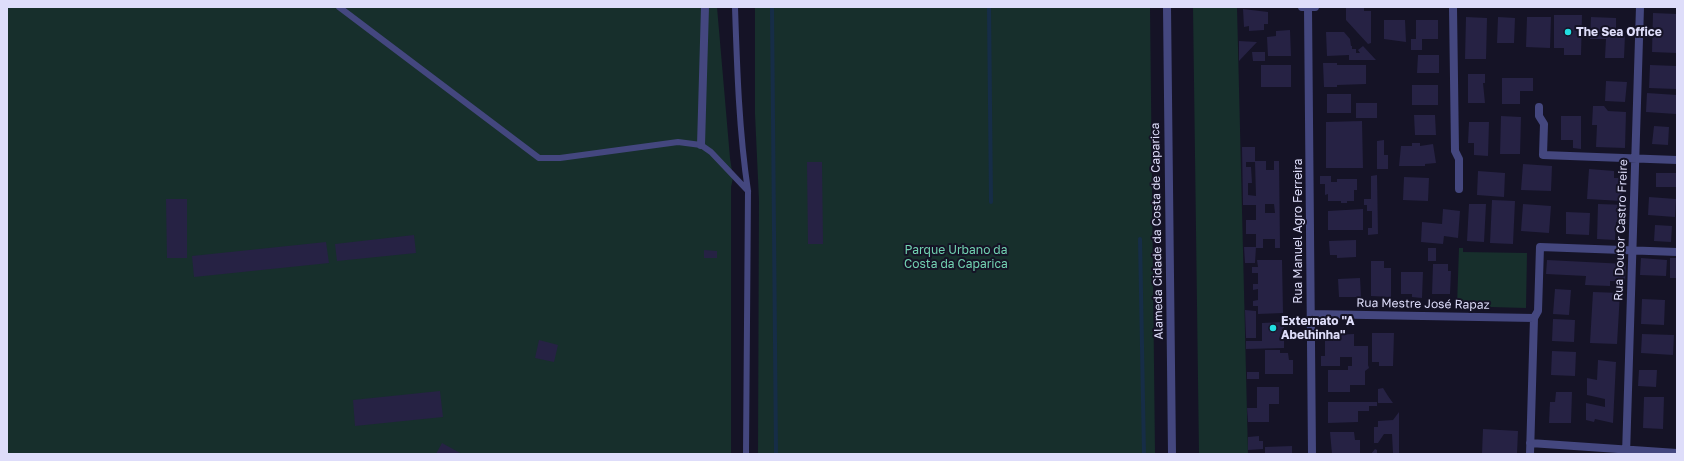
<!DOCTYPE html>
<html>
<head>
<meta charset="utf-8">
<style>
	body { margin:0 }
	#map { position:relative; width:1684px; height:461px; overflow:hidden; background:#151326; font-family:"Golos Text",sans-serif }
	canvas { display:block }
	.frame { position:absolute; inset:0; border:8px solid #deddfa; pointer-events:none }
</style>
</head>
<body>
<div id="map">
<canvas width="1684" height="461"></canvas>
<div class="frame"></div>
</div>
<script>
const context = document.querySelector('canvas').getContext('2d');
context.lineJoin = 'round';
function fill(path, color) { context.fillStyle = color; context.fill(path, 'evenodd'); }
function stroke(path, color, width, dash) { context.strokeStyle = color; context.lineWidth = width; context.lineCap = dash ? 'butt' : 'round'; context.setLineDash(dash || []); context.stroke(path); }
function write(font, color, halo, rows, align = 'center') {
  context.font = font + ' "Golos Text",sans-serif'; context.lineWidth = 4; context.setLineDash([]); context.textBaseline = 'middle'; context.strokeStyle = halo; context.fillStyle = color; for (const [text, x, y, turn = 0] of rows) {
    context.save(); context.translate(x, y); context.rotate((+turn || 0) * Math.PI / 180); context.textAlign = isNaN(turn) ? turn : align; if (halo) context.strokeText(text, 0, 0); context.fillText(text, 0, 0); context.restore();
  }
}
const green = new Path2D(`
	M7,7H717L730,158L733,178L731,187V454H7Z
	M755,7H1150L1155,454H758L759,200L755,114Z
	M1193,7H1237L1248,454H1199Z
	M1459,248H1463V252L1527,253L1526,308L1457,306Z`);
const stream = new Path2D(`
	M772,7L776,454
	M989,7L991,202
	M1140,239L1144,454`);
const building = new Path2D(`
	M1364,7V11H1371V43L1368,44L1346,20V8Z
	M1243,9L1268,12V24H1264V30L1249,31V26L1244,27Z
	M1653,13L1677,14V53L1652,52Z
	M1554,15H1582L1581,55H1564V48H1554Z
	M1466,17L1487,18L1486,59H1465Z
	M1498,17L1515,18L1514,43H1497Z
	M1527,17H1551L1550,48L1526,47Z
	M1591,17L1616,18V35H1625L1624,58H1605L1606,39H1590Z
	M1384,20H1405L1406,42L1384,39Z
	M1416,20H1438V39H1422V50H1411V39H1416Z
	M1290,30L1291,56H1268L1267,37L1276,36V31Z
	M1326,32H1344L1350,39L1351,46H1352V49H1356V53H1360L1358,50L1363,46L1376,60H1349V55L1327,56Z
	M1239,41L1257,42L1239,61Z
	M1252,52H1265V61H1253Z
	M1418,55H1439V73H1417Z
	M1323,63H1337V65H1366V84L1337,85V87H1324Z
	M1261,65H1291V87H1261Z
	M1650,65L1677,66L1676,89L1649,88Z
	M1468,74H1485V83H1483L1485,103H1468Z
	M1502,78H1533V91H1520V104H1502Z
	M1606,81L1627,82L1625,102L1605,101Z
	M1412,85H1438V105H1412Z
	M1647,93L1677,95L1676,114L1646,112Z
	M1327,94H1351V113H1327Z
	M1356,103H1377V118H1356Z
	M1593,106H1604L1608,111L1626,112L1625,148L1596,147L1597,125H1592Z
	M1414,115H1435L1436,135H1415Z
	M1501,116L1521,117L1520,154H1500Z
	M1561,116H1581V149L1573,148V140H1561Z
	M1362,121L1363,168H1326V122Z
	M1469,122H1489L1488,156L1474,155V143H1468Z
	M1654,126L1669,127L1668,145L1652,144Z
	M1384,140V155H1388V169H1377V141Z
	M1412,143H1420V146L1433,144L1436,163L1425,164V166H1399L1401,146H1412Z
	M1242,147H1255V161H1266V170H1274V161H1279L1280,248H1275V239H1263V248H1256V234H1246V220H1256V205H1243ZM1246,162H1255L1256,196L1248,195V183H1252L1251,167H1246ZM1265,204H1274L1275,213H1265Z
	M807,162H822L823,244H808Z
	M1523,164L1552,166L1551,191L1521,190Z
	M1589,169L1614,171V178H1623L1622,201L1587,199Z
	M1478,171L1505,173L1504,197L1477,195Z
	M1656,173H1677V187H1656Z
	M1377,175L1378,234L1368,235V228H1372V211H1367V205H1364V199H1371V176Z
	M1320,176H1331V182H1337V179H1357V190H1354V201H1347V203H1341V201H1328V194L1325,195V184H1320Z
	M1404,177L1429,178L1428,201L1403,200Z
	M1649,197L1676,199L1675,217L1648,215Z
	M166,199H187V258H167Z
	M1492,200L1515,201L1513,244L1490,243Z
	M1469,204H1486L1484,242L1467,241Z
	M1523,204L1551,206L1549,233L1521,231Z
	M1598,204L1627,205L1626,222H1616L1615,240L1597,239Z
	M1363,209V230H1328V211Z
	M1443,209L1460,211L1458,238L1444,236L1443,244L1421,242L1422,222L1442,224Z
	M1566,212L1590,213L1589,235L1566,234Z
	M1655,225L1672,226L1671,242L1654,241Z
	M414,235L416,253L337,261L335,244Z
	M1356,240V257L1337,258V255H1330L1329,241Z
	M326,242L329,263L194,277L192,256Z
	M1244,247H1256L1255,263H1245Z
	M1428,248H1436V261H1428Z
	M704,250L717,251V258H704Z
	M1641,258L1667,260L1666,276L1640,275Z
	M1670,258H1677V278H1670Z
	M1257,260H1282L1283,313L1258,314V306H1253V301L1258,300V289L1253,290V284H1258V273H1252V267H1258Z
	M1547,260L1626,264L1625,281H1610V286L1585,285L1586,276L1546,274Z
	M1371,261H1384V268H1391V297L1371,296Z
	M1433,264H1448V271H1451L1450,294H1432Z
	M1401,272H1423L1422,298L1412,297V294H1401Z
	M1360,278L1361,297H1339L1338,279Z
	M1555,289L1571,290L1569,315L1553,314Z
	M1593,292L1620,293L1617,344L1590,343Z
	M1642,299L1665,300L1664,325L1641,324Z
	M1245,310L1256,311V338H1246Z
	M1553,319L1575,320L1574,342L1552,341Z
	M1284,322V348L1246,349V341H1262V323Z
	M1325,332H1333V335L1354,334V346H1368V365L1369,368L1365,371V385H1350V392H1328V370H1348V366H1352V357H1340V366H1321V356H1325Z
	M1372,333H1394L1393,366H1379V362H1372Z
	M1642,334L1674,335L1673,355L1641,353Z
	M539,340L558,345L554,362L535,358Z
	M1265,350H1280V353H1288L1289,360H1293V374H1265Z
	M1552,351L1576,352L1575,376L1551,375Z
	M1598,360L1616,362L1613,423L1595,419L1594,422L1586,420V403L1605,407V399L1587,395V378L1597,380Z
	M1639,370H1657L1656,387L1638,386Z
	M1247,372H1259V379H1247Z
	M1257,387H1279V404H1269V422H1248L1247,408H1257Z
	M1383,388L1388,396L1393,403H1378V389Z
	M440,391L443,417L355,426L353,400Z
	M1556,392H1572L1571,423H1549L1550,402H1555Z
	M1644,397H1664L1663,429L1643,428Z
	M1328,402H1377V406H1369V411H1358V422L1328,423Z
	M1399,412V453H1393L1392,434H1384L1378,443H1374V427H1378V421L1393,420Z
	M1483,429L1518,431L1517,454H1482Z
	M1330,432H1354L1355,440H1360V453L1332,454Z
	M1259,436V441H1263V449L1248,450V437Z
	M442,443L462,454H436Z
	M1292,446V454H1265V447Z
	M1375,449L1377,450V454H1371Z`);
const lane = new Path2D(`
	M339,7L539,158H560L678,142L701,145L711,152L748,191
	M735,7C737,68 739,131 748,191L746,454`);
const street = new Path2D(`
	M1167,7L1172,454
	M1302,7H1315
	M1453,7L1455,151L1459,159V189
	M1308,8L1312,454
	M1539,107V116L1544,124L1543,155L1677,160
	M701,145L705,7
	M1311,314L1534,318
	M1530,443L1677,453
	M1530,454L1534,318L1538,311L1540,247L1677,252
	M1626,454L1640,7`);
const markers = [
	[1568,32,4,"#22dee1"],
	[1273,328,4,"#22dee1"]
];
const poiNames = [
	["The Sea Office",1576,32],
	["Externato \"A",1281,321],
	["Abelhinha\"",1281,335]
];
const streetNames = [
	["Rua Doutor Castro Freire",1621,230,-88],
	["Alameda Cidade da Costa de Caparica",1157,231,-91],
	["Rua Manuel Agro Ferreira",1298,231,-90],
	["Rua Mestre José Rapaz",1423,304,1]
];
const parkNames = [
	["Parque Urbano da",956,250],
	["Costa da Caparica",956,264]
];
fill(green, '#172f2c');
stroke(stream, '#162d47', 4);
fill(building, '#262244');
stroke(lane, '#44477f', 6);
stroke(street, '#44477f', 8);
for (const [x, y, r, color] of markers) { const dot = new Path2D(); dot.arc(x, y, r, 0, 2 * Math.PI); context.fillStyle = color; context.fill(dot); stroke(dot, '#151326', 1.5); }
write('bold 12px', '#deddfa', '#151326', poiNames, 'left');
write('12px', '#deddfa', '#151326', streetNames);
write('12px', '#72d1b1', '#151326', parkNames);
</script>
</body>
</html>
